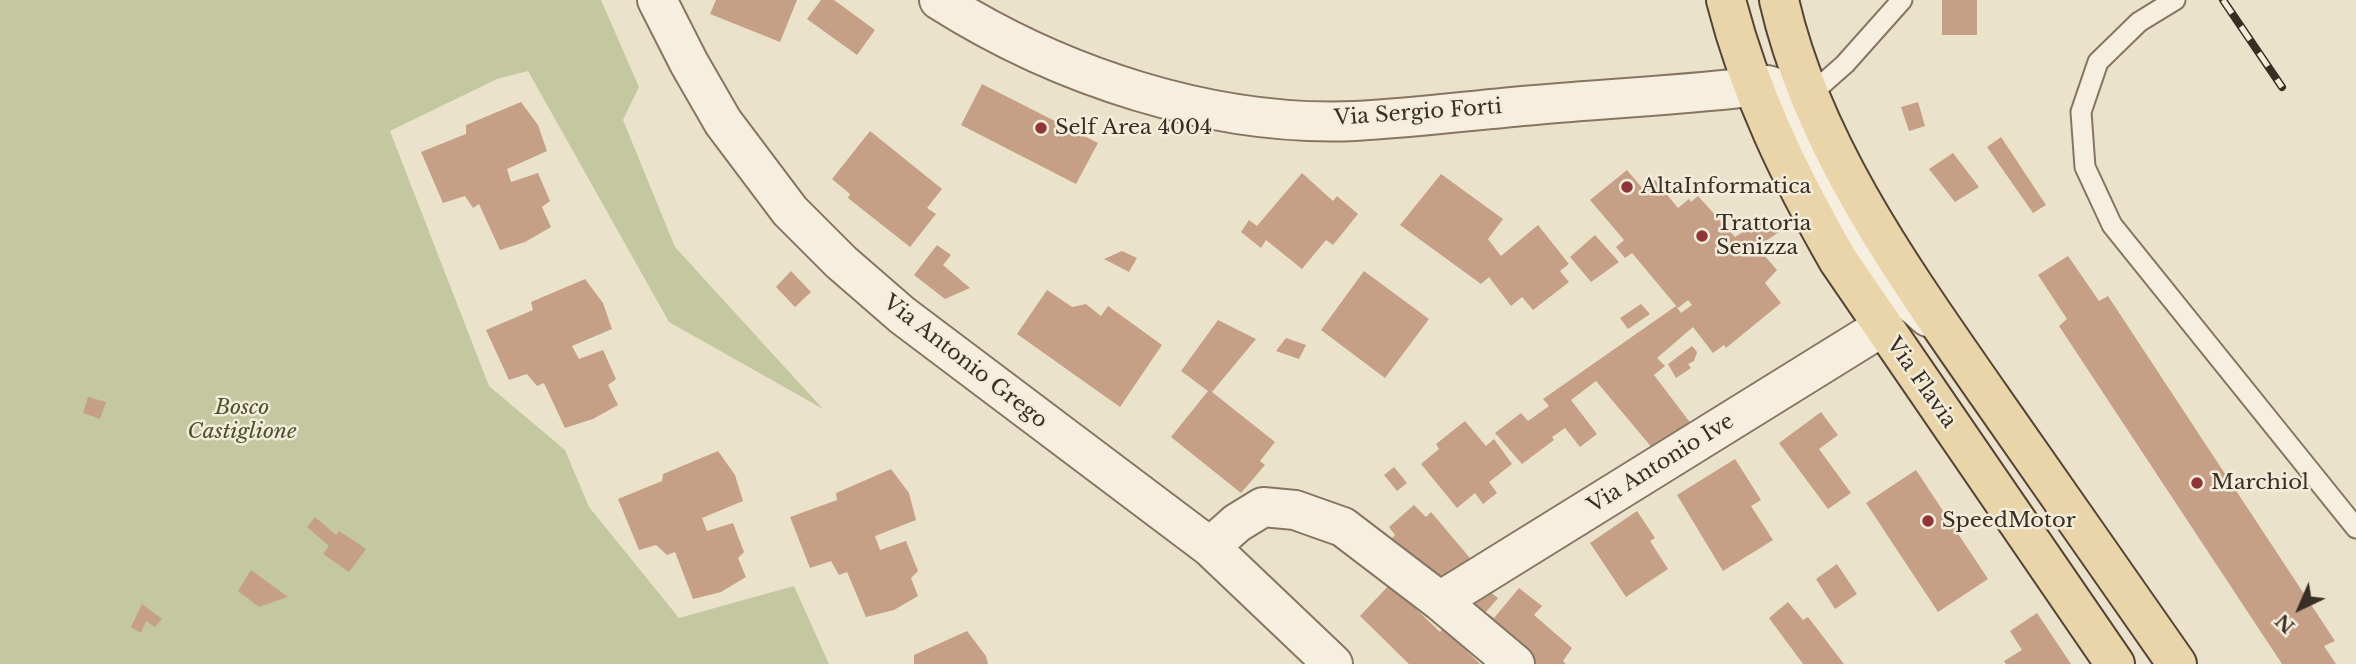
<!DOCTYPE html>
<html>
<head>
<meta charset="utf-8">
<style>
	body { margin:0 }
	#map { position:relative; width:2356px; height:664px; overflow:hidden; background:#ebe2cc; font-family:"Libre Baskerville",serif }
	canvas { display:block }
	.north { position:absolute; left:2265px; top:573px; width:70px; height:70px; -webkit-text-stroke:5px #f3ecdb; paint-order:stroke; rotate:224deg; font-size:19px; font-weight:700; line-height:28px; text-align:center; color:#392e23 }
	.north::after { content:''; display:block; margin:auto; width:24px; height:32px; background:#392e23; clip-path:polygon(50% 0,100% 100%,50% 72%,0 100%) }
</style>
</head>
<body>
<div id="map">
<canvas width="2356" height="664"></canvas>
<div class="north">N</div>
</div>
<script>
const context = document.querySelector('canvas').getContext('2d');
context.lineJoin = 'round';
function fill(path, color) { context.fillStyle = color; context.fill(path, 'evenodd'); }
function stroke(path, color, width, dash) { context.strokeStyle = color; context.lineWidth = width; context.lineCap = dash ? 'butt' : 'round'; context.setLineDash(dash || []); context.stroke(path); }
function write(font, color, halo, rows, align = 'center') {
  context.font = font + ' "Libre Baskerville",serif'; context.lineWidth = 5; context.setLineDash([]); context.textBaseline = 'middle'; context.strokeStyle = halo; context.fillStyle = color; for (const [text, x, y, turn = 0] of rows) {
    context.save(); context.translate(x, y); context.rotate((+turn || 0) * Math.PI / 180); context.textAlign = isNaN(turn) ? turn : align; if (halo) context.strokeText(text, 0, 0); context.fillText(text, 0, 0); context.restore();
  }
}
const green = new Path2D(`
	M0,0H601L639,87L623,120L675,247L823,409L669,322L528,71L497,79L390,131L489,386L565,450L589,507L679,618L794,586L829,664H0Z`);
const building = new Path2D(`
	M716,0H797L780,42L710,14Z
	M821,0H834L875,30L857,55L807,19Z
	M1942,0H1977V35H1942Z
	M982,84L1098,143L1076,184L961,125Z
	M521,102L538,125L547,151L507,169L511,182L538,173L550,201L542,207L551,227L525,242L500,250L479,204L473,208L465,196L443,203L421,152L466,134V125Z
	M1918,102L1925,126L1909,131L1901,107Z
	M870,131L942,189L927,208L936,214L910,247L848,198L850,194L832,179Z
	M2001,137L2046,205L2033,213L1987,147Z
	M1953,153L1979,187L1955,202L1929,169Z
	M1627,170L1643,189L1655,180L1678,208L1689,199L1691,202L1698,196L1735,237L1767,217L1779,232L1757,247L1777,270L1765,283L1781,303L1726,348L1724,345L1713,353L1693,327L1657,358L1665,366L1654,375L1695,429L1659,456L1596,381L1571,400L1597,434L1580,447L1565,428L1552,437L1554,440L1522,464L1495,433L1521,413L1528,421L1549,406L1543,399L1676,306L1681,313L1692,305L1688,300L1678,308L1632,253L1625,258L1616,247L1624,240L1590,200Z
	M1302,173L1333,201L1337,196L1358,214L1333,245L1326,240L1302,269L1266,240L1261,248L1241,232L1249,220L1257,226Z
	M1441,174L1503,219L1488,239L1501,256L1538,225L1569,264L1560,271L1569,282L1533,310L1522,297L1511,306L1489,277L1481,284L1400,225Z
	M1595,235L1619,262L1591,282L1570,257Z
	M937,245L951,255L943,265L970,288L945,299L914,275Z
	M1122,251L1137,258L1129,272L1104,259Z
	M2068,256L2099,301L2108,296L2335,641L2324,646L2336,664H2282L2059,326L2067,319L2038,275Z
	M791,271L811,292L795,307L776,287Z
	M1364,271L1429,319L1385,378L1321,330Z
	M585,279L603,303L612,329L572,346L579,359L603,350L616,379L608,385L618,405L593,419L565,428L544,383L537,386L527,374L509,380L486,330L533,310L531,302Z
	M1047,290L1072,307L1086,304L1101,316L1108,306L1162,345L1120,407L1017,334Z
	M1641,304L1650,314L1628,329L1620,318Z
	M1218,320L1256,339L1212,392L1275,442L1260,461L1265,465L1241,493L1171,437L1208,391L1181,371Z
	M1286,338L1306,345L1299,359L1276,351Z
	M1692,346L1697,352L1694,361L1688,364L1691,368L1676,378L1668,364Z
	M88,397L106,402L100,419L83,413Z
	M1821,412L1838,435L1819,449L1851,493L1828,509L1779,443Z
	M1465,421L1486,446L1494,439L1512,464L1489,482L1497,493L1483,504L1475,493L1457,508L1421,464L1439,449L1436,444Z
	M718,451L735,475L743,501L702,518L707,531L733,523L744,552L738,558L746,577L721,592L693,599L675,552L667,555L656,545L639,550L618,499L662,481L663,474Z
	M1735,459L1761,500L1751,506L1773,540L1723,571L1677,495Z
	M1394,467L1407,483L1397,491L1384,475Z
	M891,469L909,493L916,520L875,536L880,550L906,541L918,571L911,578L918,596L894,610L866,617L847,572L839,575L831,561L810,568L790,517L837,500L836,493Z
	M1916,470L1988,579L1938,612L1866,503Z
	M1414,505L1426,517L1431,512L1470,558L1464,563L1466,566L1442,587L1387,543L1395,535L1389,527Z
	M1637,511L1655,538L1650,541L1668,569L1626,597L1590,543Z
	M315,517L336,535L339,531L366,549L349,572L323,554L329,546L307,527Z
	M1837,564L1857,594L1835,609L1816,579Z
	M251,570L288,597L259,607L238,591Z
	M1390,584L1440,632L1444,628L1480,664H1409L1360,616Z
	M1484,587L1498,598L1480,619L1459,603Z
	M1519,588L1542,606L1534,615L1572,648L1563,661L1566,664H1531L1481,623L1487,613L1494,618Z
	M1788,602L1803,620L1808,617L1844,664H1803L1769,618Z
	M142,604L162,619L155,627L146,621L141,633L131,627Z
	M2037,613L2071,664H2006L2004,661L2022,650L2010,631Z
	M967,631L986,656L988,664H914V655Z`);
const lane = new Path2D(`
	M2175,0L2139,22L2098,62L2081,112L2085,167L2112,225L2356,528
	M1811,94L1845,64L1902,0`);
const street = new Path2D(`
	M657,0L689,63L723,122L790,211L841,262L902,315L1210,547L1333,664
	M939,0C1059,76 1212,127 1355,121C1415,118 1475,110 1535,105C1612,98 1690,95 1767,85C1793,89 1799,129 1807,150C1824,188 1844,229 1870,262C1886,283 1908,299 1928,317
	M1210,547L1237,523L1263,507L1295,510L1343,527L1440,601L1515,664
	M1440,601L1882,327`);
const primary = new Path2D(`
	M1726,0C1750,94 1790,176 1838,260L2115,664
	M1779,0C1812,146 1905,274 1989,395C2052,485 2114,574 2177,664`);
const rail = new Path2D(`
	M2223,0L2282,87`);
const markers = [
	[1041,128,7,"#8f3738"],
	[1627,187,7,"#8f3738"],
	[1702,236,7,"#8f3738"],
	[2197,483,7,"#8f3738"],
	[1928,521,7,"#8f3738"]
];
const streetNames = [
	["Via Sergio Forti",1418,113,-4],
	["Via Antonio Grego",965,362,38],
	["Via Flavia",1921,383,55],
	["Via Antonio Ive",1661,464,-32]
];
const poiNames = [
	["Self Area 4004",1055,128],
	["AltaInformatica",1641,187],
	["Trattoria",1716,224],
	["Senizza",1716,248],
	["Marchiol",2211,483],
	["SpeedMotor",1942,521]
];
const parkNames = [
	["Bosco",242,408],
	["Castiglione",242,432]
];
fill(green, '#c4c8a0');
fill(building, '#c5a086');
stroke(lane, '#877561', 23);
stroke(street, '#877561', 42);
stroke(primary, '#554435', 42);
stroke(lane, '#f6efdf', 19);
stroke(street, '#f6efdf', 38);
stroke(primary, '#e9d5a9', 38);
stroke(rail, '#392e23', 8);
stroke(rail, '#f3ecdb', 5, [16]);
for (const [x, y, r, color] of markers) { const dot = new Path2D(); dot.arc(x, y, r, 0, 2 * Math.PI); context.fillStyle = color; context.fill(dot); stroke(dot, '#f3ecdb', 2.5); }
write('21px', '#392e23', '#f3ecdb', streetNames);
write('21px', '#392e23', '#f3ecdb', poiNames, 'left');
write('italic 21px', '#49532c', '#f3ecdb', parkNames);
</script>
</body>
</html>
